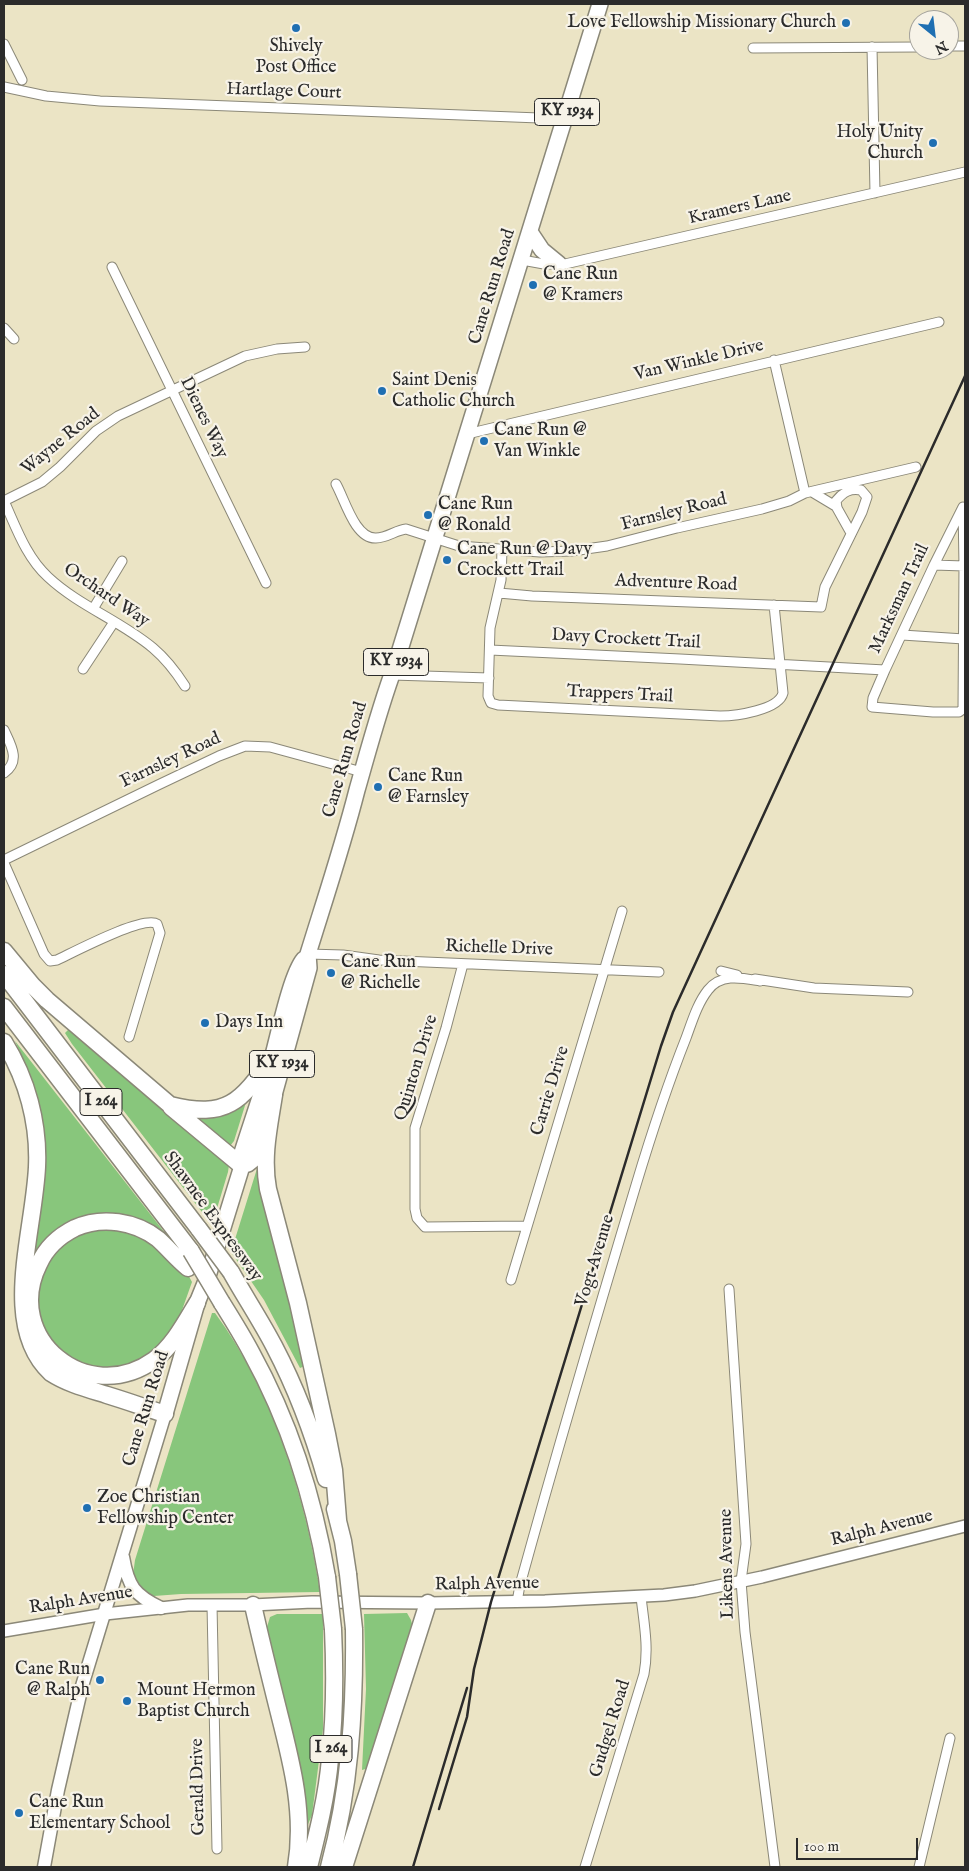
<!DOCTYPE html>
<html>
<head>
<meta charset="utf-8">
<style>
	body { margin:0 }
	#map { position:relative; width:969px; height:1871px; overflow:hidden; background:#ebe4c5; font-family:"IM FELL English",serif }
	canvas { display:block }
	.frame { position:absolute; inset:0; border:5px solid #2b2b2b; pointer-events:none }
	.north { position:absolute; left:909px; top:10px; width:50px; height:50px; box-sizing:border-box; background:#f7f3e8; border:1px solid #a5a39c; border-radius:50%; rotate:151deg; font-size:14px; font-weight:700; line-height:20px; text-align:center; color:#2b2b2b }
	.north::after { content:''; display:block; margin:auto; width:18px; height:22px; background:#1f6fb2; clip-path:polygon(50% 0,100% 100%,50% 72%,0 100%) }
	.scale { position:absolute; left:796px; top:1838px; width:122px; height:22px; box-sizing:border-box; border:2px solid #2b2b2b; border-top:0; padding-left:6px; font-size:15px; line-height:18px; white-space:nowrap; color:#2b2b2b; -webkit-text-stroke:4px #f7f3e8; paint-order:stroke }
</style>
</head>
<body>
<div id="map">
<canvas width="969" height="1871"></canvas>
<div class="frame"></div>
<div class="north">N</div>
<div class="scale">100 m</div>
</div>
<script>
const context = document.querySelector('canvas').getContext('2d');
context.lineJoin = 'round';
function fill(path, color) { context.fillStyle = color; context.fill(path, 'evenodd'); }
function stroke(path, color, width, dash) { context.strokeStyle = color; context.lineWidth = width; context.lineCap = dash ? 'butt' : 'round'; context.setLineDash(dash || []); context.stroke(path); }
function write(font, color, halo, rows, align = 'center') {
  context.font = font + ' "IM FELL English",serif'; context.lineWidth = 4.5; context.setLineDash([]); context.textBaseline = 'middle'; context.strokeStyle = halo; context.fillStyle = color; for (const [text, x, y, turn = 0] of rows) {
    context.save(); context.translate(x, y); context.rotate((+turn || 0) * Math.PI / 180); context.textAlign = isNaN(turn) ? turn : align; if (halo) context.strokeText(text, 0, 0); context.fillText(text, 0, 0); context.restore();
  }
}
const green = new Path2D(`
	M69,1029L226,1161L229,1165L228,1172L212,1225L72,1044L65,1033Z
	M15,1041L165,1233L171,1242L109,1216L37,1257L31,1255C43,1200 52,1148 35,1091C30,1074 22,1058 15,1041Z
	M247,1099L234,1141L230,1146L198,1118L209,1117Z
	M260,1159L307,1365L300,1368L264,1300L231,1252Z
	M92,1227L135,1231L186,1271L192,1282L176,1327L160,1348L133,1366L91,1369L55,1348L37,1315V1282L57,1248Z
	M212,1313H215C272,1390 306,1498 320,1592L181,1594L154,1596L140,1590L133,1575L135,1560Z
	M407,1613L411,1620L413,1628L369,1768L362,1770L366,1689L364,1614Z
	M277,1614H323V1729L312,1815L306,1829L267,1627L270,1617Z`);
const minor = new Path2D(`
	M4,44L22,80
	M949,46H965
	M872,47L875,193
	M753,48L919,47
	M4,87L46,96L100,101L565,119
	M522,260L544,264H565L965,172
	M112,267L266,583
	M4,328L14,339
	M774,360L805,493
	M467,434L939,322
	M336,484C345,500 355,539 376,538C387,538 396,530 406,529L459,546L540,552L572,551L607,546L677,528L762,509L789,501L805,493L916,467
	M812,492L837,507
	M4,501L42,482L60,467L96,431L118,416L245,356L277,349L305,347
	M4,501C16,527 26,557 48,577C79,606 121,621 153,648C166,659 176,672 185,686
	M963,507L964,566L963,709L959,712H933L872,707L873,698L885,670L934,565Z
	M502,550L501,580L490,628L488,696L491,703L498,705L720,716C736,716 779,710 783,693L774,605
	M934,565L964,566
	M499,593L532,596L821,607L825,587L862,512L867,497L861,490C850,488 843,492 836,501L837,508L851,533
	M93,609L122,561
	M902,635L964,639
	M490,650L680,659L885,670
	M83,669L114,622
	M392,675L489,678
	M4,730C11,745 21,761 4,773
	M4,860L158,785L219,756L245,746L270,747L362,772
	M4,863L44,954L50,961L57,960C74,952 144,915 157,924L160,933L129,1037
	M308,954L343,955L379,960L659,972
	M463,964L446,1028L415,1128V1209L417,1218L425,1227L527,1226
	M721,971L737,975
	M755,979L814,988L908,992
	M511,1280L622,911
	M729,1289L746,1544L741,1581L745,1632L775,1867
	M517,1602L520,1585C557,1451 596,1318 636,1185C651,1135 667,1086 686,1038C692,1022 697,1004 708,990C721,973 742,978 760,981
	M212,1605L217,1849
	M585,1867L644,1674C649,1648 644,1623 641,1597
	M919,1867L950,1738`);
const tertiary = new Path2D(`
	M4,1631L105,1614L188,1605H253L312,1602L428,1603L545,1601L664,1595L695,1591L762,1577L965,1526`);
const secondary = new Path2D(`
	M123,1557C128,1586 134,1595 161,1608
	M44,1867L58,1790L82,1686L165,1414`);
const trunk = new Path2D(`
	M530,232L542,250L559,264
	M242,1166L248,1164L253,1160L274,1095L309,968L308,954C325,899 343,845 357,790C369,748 380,706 395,666L600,4
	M165,1414L197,1303L208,1276L242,1166L240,1159C251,1124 263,1090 273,1055C279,1033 291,974 304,959`);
const motorway = new Path2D(`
	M4,951L33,986L47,1000L170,1105C228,1119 240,1102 273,1057
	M4,974L199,1229
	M4,1007L191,1251
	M4,1042C27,1079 39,1123 37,1167C34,1233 0,1326 51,1373C68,1384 88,1389 107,1395C127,1401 146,1408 165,1414
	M274,1095C269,1127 262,1157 268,1189L298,1303L327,1434L334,1470L338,1520
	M171,1107L242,1166
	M188,1268C177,1259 168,1248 158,1239C135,1221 102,1216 75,1228C59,1236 46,1248 39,1264C2,1338 87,1408 154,1360C173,1346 185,1323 197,1303
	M231,1272C245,1297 261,1321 274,1346C296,1388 313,1433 326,1479
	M222,1303C232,1319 242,1335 251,1352C289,1421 314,1499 327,1577
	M335,1509L343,1541L348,1574
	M253,1605C261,1641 270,1677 279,1713C292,1764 305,1814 296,1867
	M309,1867C318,1831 327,1795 330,1759C335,1715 335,1672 333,1629
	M329,1867C350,1789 355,1710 354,1629
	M344,1867L428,1603`);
const rail = new Path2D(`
	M439,1809L467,1717L474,1669L491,1602L661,1046L673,1012L965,376
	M413,1867L467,1688`);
const motorwayBridge = new Path2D(`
	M199,1229L231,1272
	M191,1251L222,1303
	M348,1574L354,1629
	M327,1577L333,1629`);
const markers = [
	[846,23,5,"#1f6fb2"],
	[296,28,5,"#1f6fb2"],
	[933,143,5,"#1f6fb2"],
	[533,285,5,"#1f6fb2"],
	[382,391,5,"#1f6fb2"],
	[484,441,5,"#1f6fb2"],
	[428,515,5,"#1f6fb2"],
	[447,560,5,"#1f6fb2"],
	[378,787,5,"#1f6fb2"],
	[331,973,5,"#1f6fb2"],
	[205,1023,5,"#1f6fb2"],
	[87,1508,5,"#1f6fb2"],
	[100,1680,5,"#1f6fb2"],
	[127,1701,5,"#1f6fb2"],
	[19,1813,5,"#1f6fb2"]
];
const shields = [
	[567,112,65],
	[396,662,65],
	[282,1064,65],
	[101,1102,42],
	[331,1749,42]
];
const shieldNames = [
	["KY 1934",567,112],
	["KY 1934",396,662],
	["KY 1934",282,1064],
	["I 264",101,1102],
	["I 264",331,1749]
];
const poiNames = [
	["Love Fellowship Missionary Church",836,23,"right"],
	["Shively",296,47,"center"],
	["Post Office",296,68,"center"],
	["Holy Unity",923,133,"right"],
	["Church",923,154,"right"],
	["Cane Run",543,275],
	["@ Kramers",543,296],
	["Saint Denis",392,381],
	["Catholic Church",392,402],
	["Cane Run @",494,431],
	["Van Winkle",494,452],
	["Cane Run",438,505],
	["@ Ronald",438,526],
	["Cane Run @ Davy",457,550],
	["Crockett Trail",457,571],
	["Cane Run",388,777],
	["@ Farnsley",388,798],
	["Cane Run",341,963],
	["@ Richelle",341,984],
	["Days Inn",215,1023],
	["Zoe Christian",97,1498],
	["Fellowship Center",97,1519],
	["Cane Run",90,1670,"right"],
	["@ Ralph",90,1691,"right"],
	["Mount Hermon",137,1691],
	["Baptist Church",137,1712],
	["Cane Run",29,1803],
	["Elementary School",29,1824]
];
const streetNames = [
	["Hartlage Court",284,92,2],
	["Kramers Lane",740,208,-13],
	["Cane Run Road",493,287,-73],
	["Van Winkle Drive",699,361,-13],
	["Dienes Way",203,418,64],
	["Wayne Road",61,442,-39],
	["Farnsley Road",674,513,-14],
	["Adventure Road",676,584,2],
	["Orchard Way",106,596,34],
	["Marksman Trail",900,599,-65],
	["Davy Crockett Trail",626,640,3],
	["Trappers Trail",620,695,3],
	["Cane Run Road",346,760,-74],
	["Farnsley Road",171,761,-25],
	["Richelle Drive",499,949,2],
	["Quinton Drive",417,1068,-73],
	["Carrie Drive",551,1091,-73],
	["Shawnee Expressway",212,1217,54],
	["Vogt Avenue",596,1261,-73],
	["Cane Run Road",147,1409,-73],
	["Ralph Avenue",882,1529,-14],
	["Likens Avenue",728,1564,-91],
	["Ralph Avenue",487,1585,-1],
	["Ralph Avenue",81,1601,-9],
	["Gudgel Road",611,1729,-73],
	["Gerald Drive",199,1787,-91]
];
fill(green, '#88c67c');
stroke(minor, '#8b8878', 11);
stroke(tertiary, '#8b8878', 14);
stroke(secondary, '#8b8878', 15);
stroke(trunk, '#8b8878', 18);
stroke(motorway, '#8b8878', 19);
stroke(minor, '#fff', 9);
stroke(tertiary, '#fff', 11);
stroke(secondary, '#fff', 12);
stroke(trunk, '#fff', 15);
stroke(motorway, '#fff', 16);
stroke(rail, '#2b2b2b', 2.5);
stroke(motorwayBridge, '#8b8878', 19, []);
stroke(motorwayBridge, '#fff', 16);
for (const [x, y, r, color] of markers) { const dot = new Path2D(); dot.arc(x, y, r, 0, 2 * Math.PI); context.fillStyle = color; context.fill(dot); stroke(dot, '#f7f3e8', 2); }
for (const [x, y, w] of shields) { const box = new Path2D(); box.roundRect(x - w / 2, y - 13.5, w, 27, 4); context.fillStyle = '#f7f3e8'; context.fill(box); stroke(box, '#2b2b2b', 1); }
write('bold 16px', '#2b2b2b', null, shieldNames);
write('18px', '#2b2b2b', '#f7f3e8', poiNames, 'left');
write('18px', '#2b2b2b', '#f7f3e8', streetNames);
</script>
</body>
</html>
